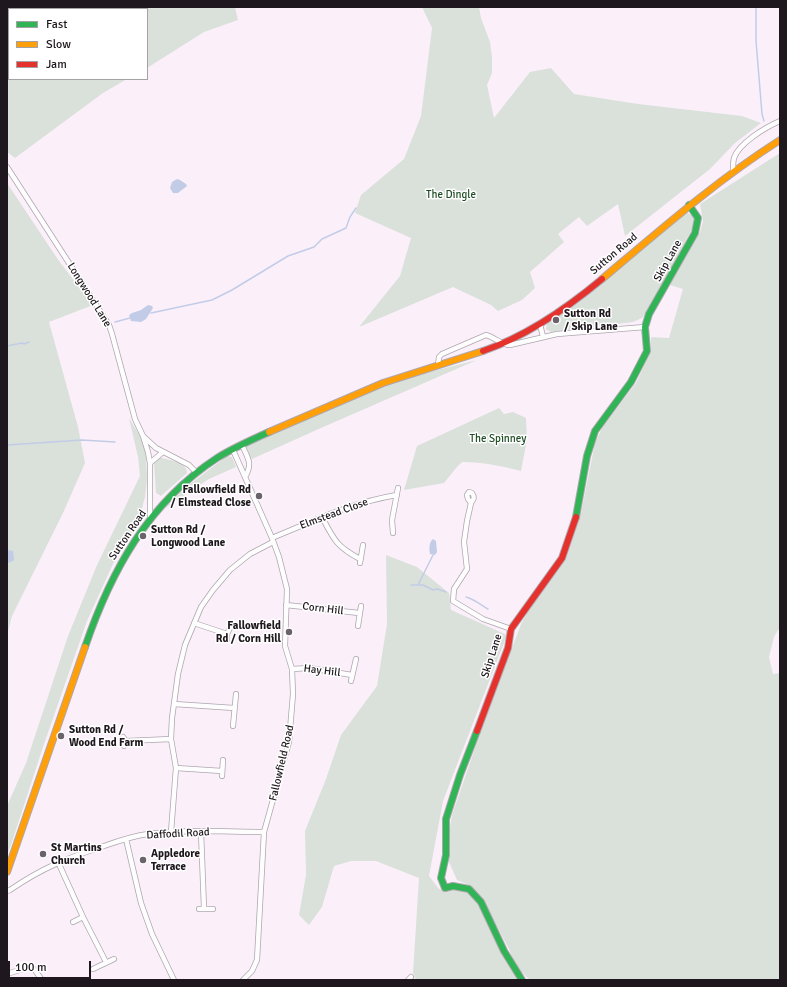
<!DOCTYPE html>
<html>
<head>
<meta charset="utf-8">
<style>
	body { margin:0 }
	#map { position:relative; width:787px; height:987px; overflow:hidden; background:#fbf0fa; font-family:Signika,sans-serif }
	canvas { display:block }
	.frame { position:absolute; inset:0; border:8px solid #1e171d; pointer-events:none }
	.legend { position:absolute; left:8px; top:8px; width:140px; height:72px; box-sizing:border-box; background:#fff; border:1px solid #a5a2a5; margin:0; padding:5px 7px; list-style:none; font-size:12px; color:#1e171d }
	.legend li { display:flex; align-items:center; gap:8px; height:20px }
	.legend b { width:20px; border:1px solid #a5a2a5 }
	.scale { position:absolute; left:8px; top:961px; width:83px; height:18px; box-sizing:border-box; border:2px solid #1e171d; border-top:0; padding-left:5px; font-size:12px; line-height:14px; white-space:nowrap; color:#1e171d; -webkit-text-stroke:3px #fff; paint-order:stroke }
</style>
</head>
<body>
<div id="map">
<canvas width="787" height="987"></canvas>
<div class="frame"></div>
<ul class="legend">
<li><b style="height:5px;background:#30b455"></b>Fast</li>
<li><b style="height:5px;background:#ff9f0a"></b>Slow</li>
<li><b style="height:5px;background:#e5322d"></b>Jam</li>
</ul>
<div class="scale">100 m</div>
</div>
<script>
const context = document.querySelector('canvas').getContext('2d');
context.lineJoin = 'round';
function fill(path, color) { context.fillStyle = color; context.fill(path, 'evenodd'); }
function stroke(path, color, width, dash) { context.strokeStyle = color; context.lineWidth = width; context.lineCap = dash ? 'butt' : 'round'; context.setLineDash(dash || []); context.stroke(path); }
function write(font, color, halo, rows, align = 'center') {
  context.font = font + ' Signika,sans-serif'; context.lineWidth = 3; context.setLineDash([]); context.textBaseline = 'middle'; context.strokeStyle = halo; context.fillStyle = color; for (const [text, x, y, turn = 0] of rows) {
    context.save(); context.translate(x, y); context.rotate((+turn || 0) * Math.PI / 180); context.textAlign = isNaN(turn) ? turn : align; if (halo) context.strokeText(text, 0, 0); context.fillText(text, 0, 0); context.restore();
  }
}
const green = new Path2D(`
	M7,7H235L238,20L204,32L147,68V9H9V79H127L103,93L15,158L7,152Z
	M422,7H479L481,18L490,42L492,57V73L487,85L494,118L530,72L551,68L574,94L638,104L742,116L761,123L735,143L710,169L625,236L618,204L587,226L579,217L558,234L564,242L530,272L535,288L522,300L498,311L491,305L453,287L359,327L400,276L411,238L355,213L361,195L404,159L421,116L432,28Z
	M780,153V627L774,637L769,657L773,674L780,673V980H530L515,966L509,949L484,903L471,886L457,880L449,862L447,845L452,815L483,725L521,624L533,603L567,556L581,513L595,443L602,428L636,383L651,351V337L669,338L683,289L670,285L700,232L703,221L700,204Z
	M7,183L59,261L93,305L49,322L78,427L85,463L63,513L12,616L7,635Z
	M687,213C695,215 695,221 693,227L649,309L642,318L633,322L551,332L546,329L547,324L578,303L683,214Z
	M477,360L321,428L252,459L246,446L262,438L356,397L409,377Z
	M499,408L504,414L513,412L526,418L527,440L521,471C502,466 483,462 462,462L456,468L444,483L404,490L417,446Z
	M129,418L143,441L146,456L147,479L145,497L138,524L113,564L87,621L43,747L12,842L7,855V806L26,763L68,636L97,565L140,476L138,457Z
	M227,456L232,457L236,467L209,479L164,509L185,488Z
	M159,458H162C172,461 186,462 187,473L161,496L156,493L154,463Z
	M386,555L417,567L449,593L451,610L507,635L443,801L429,876L439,889L466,891L479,903L519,980H416L413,973L419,878L376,861H351L334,866L322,907L309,925L299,915L306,875L305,831L326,779L341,735L377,686L387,624Z`);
const water = new Path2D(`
	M177,179L180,180L186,184L187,186L178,193H173L170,188L172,182Z
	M148,305L152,306L153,308L146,319L141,322L131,321L129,315L132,313L141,310Z
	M433,539L436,541L437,552L435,555L430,554C429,549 429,542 433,539Z
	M7,550L13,551L14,560L11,562L7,563Z`);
const stream = new Path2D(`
	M756,7V41L762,114L764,121
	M151,313L212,300L232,290L288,256L314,247L322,239L346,228L350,217L356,208
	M115,322L130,318
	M7,346L22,343L24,344L29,342
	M7,445L82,440L115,442
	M411,585H423L433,590L437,589L446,592
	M418,585L433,555
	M466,597C474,599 481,605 488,609`);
const street = new Path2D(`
	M7,167L109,325L112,334L135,419L143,436L148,452L150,463V517
	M733,171C733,167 733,162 734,158C739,143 766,127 780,121
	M540,324L543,337
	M438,365L439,357L442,354L486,335C494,337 502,345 510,345L557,334L645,327
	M144,437L156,448L189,465L197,473
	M242,445C248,458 253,464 245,477
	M233,450L272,538L279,557L287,589L285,646L292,669L293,694L289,742L264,832L257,960L252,971L243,980
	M150,463L163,452
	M471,503C474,499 475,497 472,493L469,492L467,495L468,499L471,503L467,521L464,542L467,569L454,589L453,601L483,619L511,629
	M322,517C334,540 337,547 360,559
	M393,533L392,520L398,488
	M272,538C313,521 353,502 397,495
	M360,563L363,545
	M286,605L359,613
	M194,623L227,634
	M358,626L361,606
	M227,640V634L230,628
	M292,669L309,668L352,675
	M351,681L356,659
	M174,704L234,708
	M233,726L236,694
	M123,737L126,741L124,746
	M126,741L171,739
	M176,768L222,771
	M222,776L223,760
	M171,832L176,768L171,739L172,718L178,674L185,645L201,607L213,590L230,570L250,554L273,542
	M201,832L204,908
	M126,839L141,903L152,934L174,980
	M58,862L83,917L106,962
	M7,891L10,890C42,868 67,858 104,846C118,841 133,836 148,834C186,829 226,832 264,832
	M199,909H213
	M73,922L83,917
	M93,969L114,959
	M7,974L29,967L34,969L42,980
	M408,980L411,977`);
const fast = new Path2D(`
	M576,517L587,456L595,431L631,382L647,351L645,327L649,314L695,233L698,218L689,205
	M85,647C111,571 148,503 217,458C233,448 251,440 269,432
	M477,731L460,775L446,819V855L441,878L445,888L453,886L469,889L481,902L504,951L522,980`);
const slow = new Path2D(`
	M602,279C660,230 716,181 780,140
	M269,432L383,383L483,351
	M7,872L85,647`);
const jam = new Path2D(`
	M483,351C527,336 566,309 602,279
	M477,731L508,648L511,629L562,558L576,517`);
const markers = [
	[556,320,4,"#6b636a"],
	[259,496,4,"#6b636a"],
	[143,536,4,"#6b636a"],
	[289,632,4,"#6b636a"],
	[61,736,4,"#6b636a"],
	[43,854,4,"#6b636a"],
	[143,860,4,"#6b636a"]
];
const parkNames = [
	["The Dingle",451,195],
	["The Spinney",498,439]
];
const streetNames = [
	["Sutton Road",614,254,-40],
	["Skip Lane",668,261,-61],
	["Longwood Lane",89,295,58],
	["Elmstead Close",334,514,-20],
	["Sutton Road",128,535,-56],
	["Corn Hill",323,609,7],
	["Skip Lane",492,656,-72],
	["Hay Hill",322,671,7],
	["Fallowfield Road",282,763,-77],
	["Daffodil Road",178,834,-3]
];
const poiNames = [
	["Sutton Rd",564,314],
	["/ Skip Lane",564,327],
	["Fallowfield Rd",251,490,"right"],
	["/ Elmstead Close",251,503,"right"],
	["Sutton Rd /",151,530],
	["Longwood Lane",151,543],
	["Fallowfield",281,626,"right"],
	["Rd / Corn Hill",281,639,"right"],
	["Sutton Rd /",69,730],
	["Wood End Farm",69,743],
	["St Martins",51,848],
	["Church",51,861],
	["Appledore",151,854],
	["Terrace",151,867]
];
fill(green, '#d9e1da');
fill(water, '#c3cce7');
stroke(stream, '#c3cce7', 1.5);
stroke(street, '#aea6ae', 6);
stroke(fast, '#aea6ae', 8);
stroke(slow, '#aea6ae', 8);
stroke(jam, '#aea6ae', 8);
stroke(street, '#fefdfe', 4.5);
stroke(fast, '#30b455', 6);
stroke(slow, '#ff9f0a', 6);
stroke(jam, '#e5322d', 6);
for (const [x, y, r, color] of markers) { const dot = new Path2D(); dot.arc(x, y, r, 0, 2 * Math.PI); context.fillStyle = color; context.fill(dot); stroke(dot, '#fff', 1.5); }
write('11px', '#1f4e26', '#fff', parkNames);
write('11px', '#1e171d', '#fff', streetNames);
write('bold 11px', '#1e171d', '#fff', poiNames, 'left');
</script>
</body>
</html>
